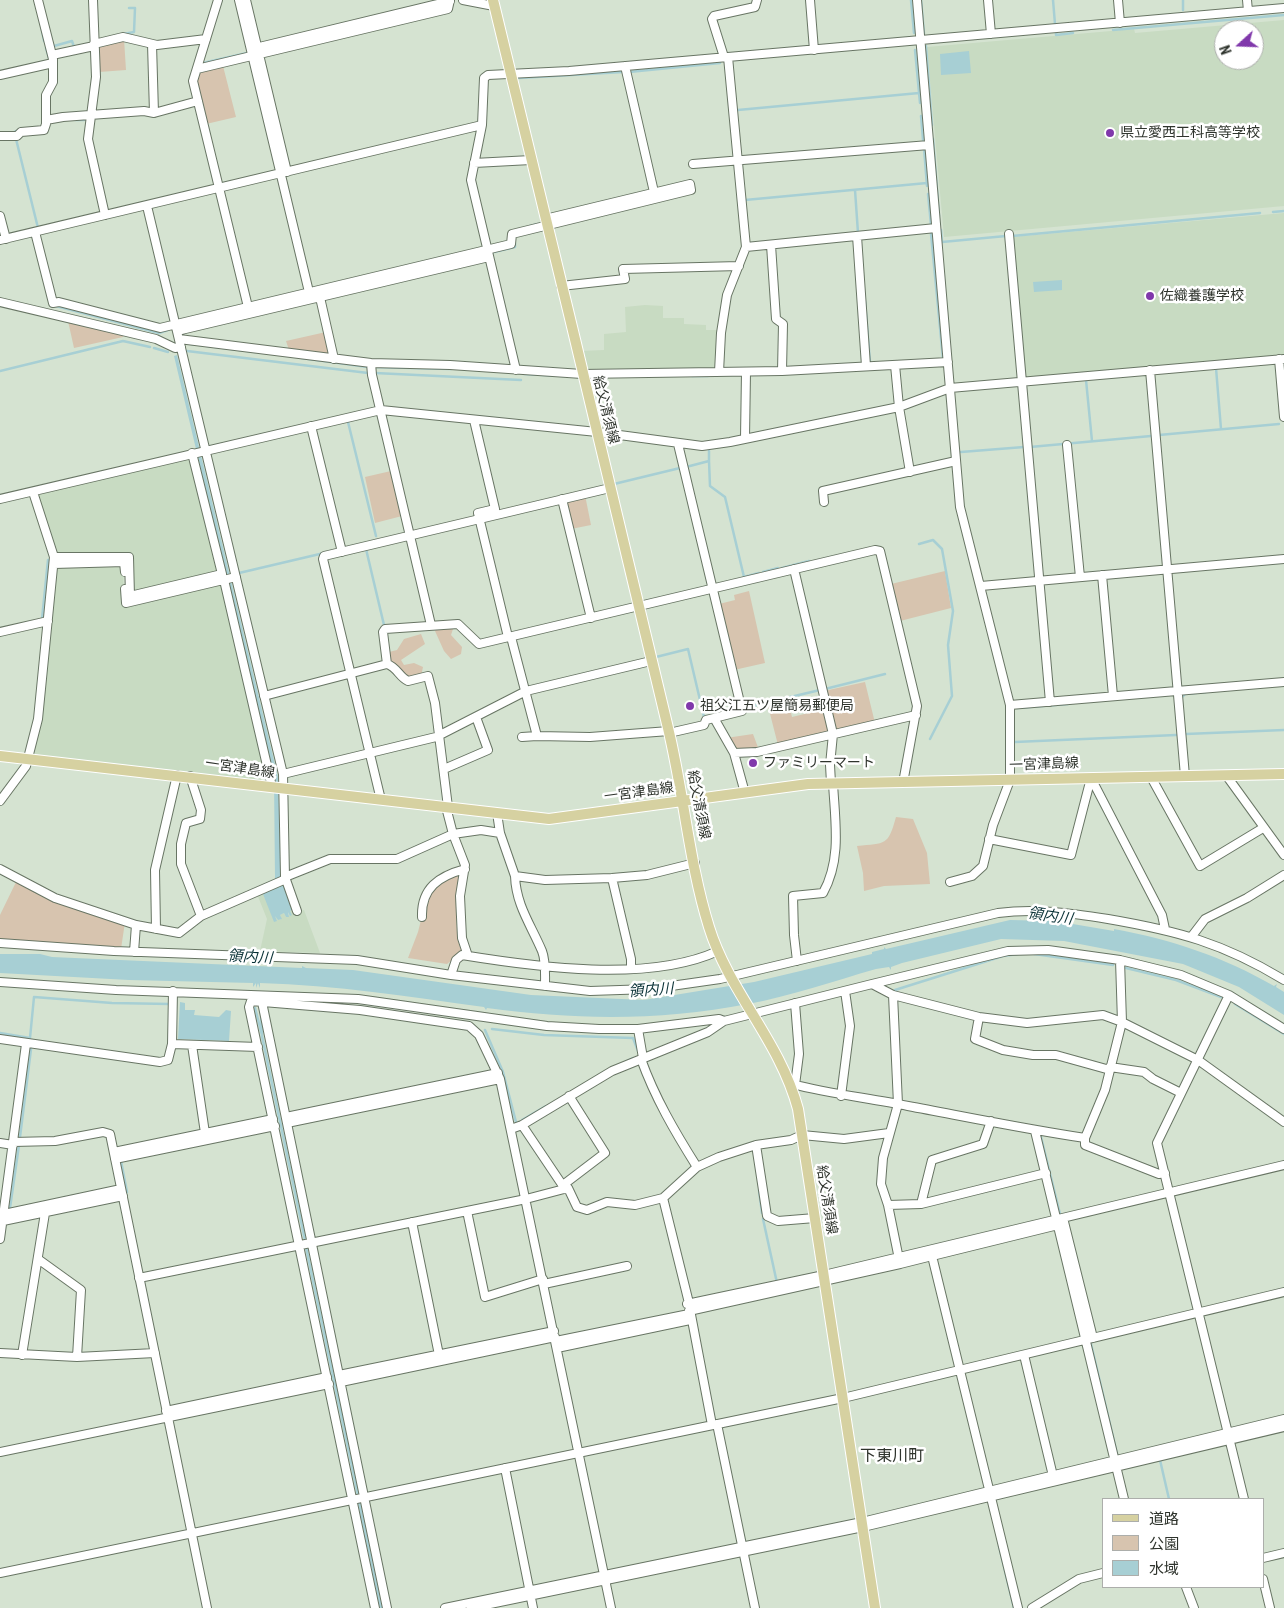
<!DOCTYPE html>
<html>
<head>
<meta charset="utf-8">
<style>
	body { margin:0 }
	#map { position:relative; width:1284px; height:1608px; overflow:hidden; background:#d5e3d1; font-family:"Roboto Condensed","Noto Sans JP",sans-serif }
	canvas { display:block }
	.legend { position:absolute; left:1102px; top:1498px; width:162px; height:90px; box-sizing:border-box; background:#fff; border:1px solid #acaeab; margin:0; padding:6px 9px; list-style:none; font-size:15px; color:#2f342d }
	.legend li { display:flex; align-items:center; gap:10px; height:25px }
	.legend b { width:25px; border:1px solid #acaeab }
	.north { position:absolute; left:1214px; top:20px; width:50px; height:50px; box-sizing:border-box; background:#fff; border:1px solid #acaeab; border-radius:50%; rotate:250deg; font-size:14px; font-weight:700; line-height:20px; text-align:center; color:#2f342d }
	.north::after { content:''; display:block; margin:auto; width:18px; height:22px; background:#8038ab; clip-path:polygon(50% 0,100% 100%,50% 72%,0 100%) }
</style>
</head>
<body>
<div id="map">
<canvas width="1284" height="1608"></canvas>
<ul class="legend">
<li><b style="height:6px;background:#d6d1a1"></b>道路</li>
<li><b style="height:14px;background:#d7c4af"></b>公園</li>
<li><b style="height:14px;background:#a7cfd4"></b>水域</li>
</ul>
<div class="north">N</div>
</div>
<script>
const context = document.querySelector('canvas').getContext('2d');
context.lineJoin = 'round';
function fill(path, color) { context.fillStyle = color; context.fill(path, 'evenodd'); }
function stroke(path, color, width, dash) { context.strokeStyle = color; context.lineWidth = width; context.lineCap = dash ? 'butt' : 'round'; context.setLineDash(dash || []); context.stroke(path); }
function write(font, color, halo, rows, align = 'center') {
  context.font = font + ' "Roboto Condensed","Noto Sans JP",sans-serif'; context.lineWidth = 5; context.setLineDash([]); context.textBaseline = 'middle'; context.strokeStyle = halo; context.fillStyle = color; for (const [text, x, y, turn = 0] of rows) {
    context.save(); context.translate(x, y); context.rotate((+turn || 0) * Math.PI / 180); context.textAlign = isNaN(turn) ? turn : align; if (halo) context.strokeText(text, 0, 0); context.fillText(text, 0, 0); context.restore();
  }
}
const built = new Path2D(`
	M1284,20V206L944,237L927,47L1134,29L1135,33ZM1224,30H1254V60H1224Z
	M1284,213V355L1027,378L1024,375L1012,237Z
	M645,305L663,306V318H684V324L706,325V330H720L718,370L590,371L586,369L581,351L604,350V334L626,332L625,307Z
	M189,458L218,574L132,594L131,555L55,556L37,497L40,494Z
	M123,565L124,604L222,582L271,782L35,756L34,753L42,721L56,566Z
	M264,892L273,918L277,921L275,916L278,920L281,919L280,915L284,913L286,917L288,916L287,912L289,916L290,911L294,910L295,913L304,910L320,953L260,951L267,919L257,894Z`);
const green = new Path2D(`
	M124,39L126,70L99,72V45Z
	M223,66L236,117L206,124L195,80L198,72Z
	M68,321L124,334L123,337L74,348Z
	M326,332L332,355L289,350L286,341Z
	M391,471L402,516L375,523L365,477Z
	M585,495L591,525L571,529L565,500Z
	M945,571L951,608L900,621L891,584Z
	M749,591L765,663L734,670L719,604L735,600L734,595Z
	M454,626L451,635L462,647L461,654L451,659L444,651L435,631L437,628Z
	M421,634L425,644L401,660L404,665L414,663L423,667L421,676L410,679L396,665L390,663L389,652L397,650L404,639Z
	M865,682L875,723L836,732L824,691Z
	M788,701L792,717L825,709L830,733L778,745L768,706Z
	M753,734L759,750L734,751L726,738Z
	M896,817L913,819L927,853L930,884L884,886L864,891L863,873L857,846C886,843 888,846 896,817Z
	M457,874L461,878C457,898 453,933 462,952L447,964L408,958L418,932L424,908L435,885Z
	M17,880L125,922L121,949L0,941V915Z`);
const water = new Path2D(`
	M969,51L971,73L941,75L940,54Z
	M1062,280V290L1034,292L1033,282Z
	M177,355L278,777L281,876L292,910L290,911L292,915L290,916L288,912L289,917H286L284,913L280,915L282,919L278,920L275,916L277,921L274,922L263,894L274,888L275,878L274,779L174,356Z
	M1010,920L1055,921L1114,931V929C1170,939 1224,957 1274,986L1277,984L1276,987L1284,992V1015L1239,987L1183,964L1064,941L1001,939L902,963L891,967V970L889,967L876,969C834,981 791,996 748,1004C661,1021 575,1020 487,1008L486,1010L484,1007C410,997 336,985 260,983V988L258,983L256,988V983L253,987V983L129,980L0,973V954H40L52,957L302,968V966L306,968L353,970L531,995L644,1000L754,982L872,954V952L884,949V947L886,949Z
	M180,1002L185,1003V1010H195L194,1015L219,1017L226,1010L231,1011L229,1041L178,1039Z`);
const stream = new Path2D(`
	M911,0L914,33
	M921,0L924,34
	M1053,0L1055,24
	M1183,0V10
	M42,30L44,41
	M1113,30L1284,15
	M1056,33V35L1073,33
	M123,34L134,32L135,8H129
	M54,46L72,41L74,47
	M926,46L932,125
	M46,48L49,58
	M915,50L920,103
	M203,63L247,53
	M629,72L720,63
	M519,78L623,72
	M738,110L919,93
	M921,116L923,140
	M76,120H84
	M14,132L16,131
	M16,139L38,228
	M933,139L939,216
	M924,148L927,186
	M855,190L858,233
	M928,194L931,225
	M745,200L927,183
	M1273,212L1284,211
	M530,226L538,224
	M941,230L942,242L1006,236
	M931,234L943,359
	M1012,236L1260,213
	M490,253L515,247V243
	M865,301L870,362
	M56,306L159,333L168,330
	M184,343L255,352
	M154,348L168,352
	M187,351L368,373
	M301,358L368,367
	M374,367L451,369
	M1216,368L1221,429
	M0,371L123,341L150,347
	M375,373L521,380
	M524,374L564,376
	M692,376H708
	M1086,380L1092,441
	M348,422L376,536
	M1159,435L1279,424
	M1030,447L1151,436
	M709,451V461
	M961,452L1024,447
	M686,467L709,461L710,486L725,497L744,577L759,573
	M614,484L680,468
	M919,544L933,540L942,549L953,611L948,645L952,696L930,739
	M366,549L384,625
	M782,568L809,561
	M763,572L778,568
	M239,573L324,553
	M42,619L48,560H51
	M656,657L688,649L704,717L707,716
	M825,689L885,674
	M1182,697L1185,694L1206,692
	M744,708L820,690
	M1017,708L1068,704
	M1186,734L1284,730
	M1015,742L1176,735
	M1034,954L1113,965
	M1126,968L1176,980L1221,997
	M895,990L1003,956L1018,954
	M1235,1004L1284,1034
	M255,1008L262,1035
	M261,1014L262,1036L305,1240
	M492,1029L544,1035L633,1038L638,1051
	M485,1030L503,1072L516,1122
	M0,1033L30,1038L34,997L112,1003L170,1004
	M625,1062L633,1058
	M522,1120L546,1106
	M20,1137L31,1049
	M1041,1137L1060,1214
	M121,1161L127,1192
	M759,1190L762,1213
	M10,1208L19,1145
	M763,1219L777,1283
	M306,1247L358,1495
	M1091,1344L1117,1454
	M1160,1460L1169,1499
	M359,1502L381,1608
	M999,1546L1014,1608`);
const minor = new Path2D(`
	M93,0L96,77L88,139L105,215
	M218,0L193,81L248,307
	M239,0L309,292
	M246,0L287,172
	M463,0L494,6
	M810,0L814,50
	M917,0L960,507L1010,705V780L993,825L983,866L972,876L950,882
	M988,0L991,34
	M1118,0L1120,23
	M1247,0L1248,11
	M94,44L123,37L157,45L206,39
	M152,44L154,113
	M251,49L450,1
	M52,55L94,46
	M724,57L712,19L714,16L755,7L757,0
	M625,66L654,192
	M197,69L448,9L450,0
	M0,75L53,63
	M46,120L63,117L144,111L154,113L198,101
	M482,125L471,180L516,370
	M0,136H17L21,132L44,130L46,124V95L53,82V59L38,0
	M474,163L531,160
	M693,164L929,145
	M147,206L283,774L285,877L297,911
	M0,216L6,239
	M35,232L53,303L59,302L160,328L511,244L512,234L691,190L690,184L545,219
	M1009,234L1050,702
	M857,236L866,366
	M0,240L482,125L484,78L488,75L569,71L1284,8
	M771,245L776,319L783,324L782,371
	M746,247L936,228
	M561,286L625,279L623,269L739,266
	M319,293L334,359
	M0,302L156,339L175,348L181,347
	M177,331L489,257
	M179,339L371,363L450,365L582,374L782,371L948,362
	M1279,359L1284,417
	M371,363L372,375L431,625
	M895,365L899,407L910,472
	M1150,370L1185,776
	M719,372L721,333L727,295L746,247L728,57
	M474,420L495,509L478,513L508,637
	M311,426L342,552
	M745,438L746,372
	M1067,445L1080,577
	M0,499L381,410L597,432L702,446L730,442L899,407L950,388L1284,359
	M562,499L591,618
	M824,502L823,491L956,461
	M54,557H129L130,596L222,574L192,453
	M54,564L124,562L125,572
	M794,569L833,734L830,765L831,783
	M1102,575L1113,696
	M224,580L272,787
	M981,586L1284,559
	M125,589L126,603L236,577
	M0,632L48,621
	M511,637L537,736L590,737L669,731
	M387,664C397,667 399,677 408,681L428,676L435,703L448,807
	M264,696L387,664L383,632L385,629L458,624L479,644L875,550L880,551L917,706L903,783
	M1010,705L1284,682
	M714,718L734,753L745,793
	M669,733L704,725L706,720L742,711L678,444
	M522,737L537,736
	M734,753L757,752L916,715
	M444,769L488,750L476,717
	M283,774L436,737L526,691L651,661
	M1226,775L1284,855
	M190,776L201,810L200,819L186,823L181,844V864L201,916
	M1151,777L1200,866L1263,828
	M1091,778L1162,915L1165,929
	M381,800L323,559L324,556L610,488
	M0,801L26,766L38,719L54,557L33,492
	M497,813L500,833L515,876L545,880L612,878L647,875L695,863
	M989,839L1071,855L1091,778
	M0,869L55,898L136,925L179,933L201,916L286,879
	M515,876C516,905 531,925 542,951C546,961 545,975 545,986
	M285,877L330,859H397L453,834L446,807
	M612,878L631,959V969
	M422,917C421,888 439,876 465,869
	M156,929L155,870L177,775
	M1192,936L1205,919L1247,898L1284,875
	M0,943L114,951L357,960L451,975L590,991L650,989L720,979L998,913C1036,908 1070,913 1108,919C1178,931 1223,943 1284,980
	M134,952L136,925
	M468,956L462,938L460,896L465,865L453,834L481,830L500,833
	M797,961L794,935L793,896L823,893C842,859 835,821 833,783
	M451,975L456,960L462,955C536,967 648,983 718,951
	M0,982L116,990L358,999L547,1026L599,1029H638L719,1019L724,1021L872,984L893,995L979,1017L1027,1023L1103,1015L1122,1022L1198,1060L1284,1122
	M872,984L1008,951L1048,950L1120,960L1181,975L1229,995L1284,1029
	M893,995L898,1104L883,1158L881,1184L888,1205L900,1264L932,1256L1018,1608
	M1229,995L1157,1143L1244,1499
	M262,1002L387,1608
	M979,1017L975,1039L1003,1050L1033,1055H1056L1110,1070
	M638,1029L643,1058
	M0,1039L160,1062L168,1060L172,1044L258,1047
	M172,1044L173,991
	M192,1045L205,1133
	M641,1059C655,1098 675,1132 697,1167
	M1110,1067L1144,1072L1153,1079L1181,1093
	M792,1084C830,1094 869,1098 908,1106C967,1117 1025,1129 1085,1138V1145L1159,1174L1165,1173
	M795,1085L799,1054L795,1003
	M841,1096L850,1026L845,991
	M286,1117L498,1073
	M287,1123L500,1079
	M522,1125L565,1189
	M511,1129L522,1125L612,1071L708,1032L724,1021
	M1035,1131L1124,1499
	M1085,1138L1105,1090L1122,1022L1120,960
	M13,1142L55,1141L103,1132L110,1134L207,1608
	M0,1143L13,1145
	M756,1145L767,1216L778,1221L815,1218
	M114,1152L273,1119
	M115,1159L275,1126
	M563,1185L605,1153L569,1096
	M663,1198L688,1299L712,1425
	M921,1204L1046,1173
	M888,1205L921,1204L932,1160L983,1144L991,1121
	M467,1211L485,1297L543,1279
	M4,1214L121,1189
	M1063,1218L1093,1338
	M3,1221L123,1196
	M412,1222L439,1355
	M0,1239L26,1044
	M932,1256L1058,1225
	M38,1259L81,1290L77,1357
	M139,1278L526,1199L568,1188L577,1207L587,1210L607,1202L635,1205L663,1198L697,1167L719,1157L756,1145L791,1140L802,1135L844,1139L889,1133
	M544,1284L627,1266
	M687,1304L824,1275L1284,1165
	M689,1311L900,1264
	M556,1341L689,1314
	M557,1348L690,1320
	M0,1353L77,1357L155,1353
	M22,1355L45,1213
	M1024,1355L1053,1476
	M339,1375L554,1331
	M341,1382L555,1337
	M166,1411L327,1377
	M717,1424L755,1608
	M0,1452L329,1384
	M505,1468L533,1608
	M1263,1558L1284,1553
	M0,1573L843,1398L1284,1292
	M1263,1579L1270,1608
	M1186,1587L1194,1608
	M375,1608L249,1007L251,1001L360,1010L469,1026L479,1035L500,1079L611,1608
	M445,1608L862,1522L1284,1419
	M471,1608L863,1527L1284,1427
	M1032,1608L1079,1579L1103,1573`);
const major = new Path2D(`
	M493,0C553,242 609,486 668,728C684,794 689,863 709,927C729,992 780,1041 798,1109L875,1608
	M0,756L549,819L808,784L1284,774`);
const markers = [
	[1110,133,5,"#8038ab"],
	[1150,296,5,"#8038ab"],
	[690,706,5,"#8038ab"],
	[753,763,5,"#8038ab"]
];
const poiNames = [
	["県立愛西工科高等学校",1120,133],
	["佐織養護学校",1160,296],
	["祖父江五ツ屋簡易郵便局",700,706],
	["ファミリーマート",763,763]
];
const streetNames = [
	["給父清須線",605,410,76],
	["一宮津島線",1044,765,-2],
	["一宮津島線",240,769,8],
	["一宮津島線",639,793,-8],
	["給父清須線",698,805,79],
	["給父清須線",826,1200,81]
];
const waterNames = [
	["領内川",1050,917,8],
	["領内川",250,958,3],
	["領内川",651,991,-4]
];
const quarterNames = [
	["下東川町",892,1457]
];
fill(built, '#c8dbc2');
fill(green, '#d7c4af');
fill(water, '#a7cfd4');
stroke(stream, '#a7cfd4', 2.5);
stroke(minor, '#687564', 10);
stroke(major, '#fff', 12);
stroke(minor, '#fff', 8);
stroke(major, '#d6d1a1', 10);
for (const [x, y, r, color] of markers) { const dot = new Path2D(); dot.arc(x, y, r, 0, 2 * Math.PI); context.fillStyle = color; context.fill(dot); stroke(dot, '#fff', 2); }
write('14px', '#2f342d', '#fff', poiNames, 'left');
write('14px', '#2f342d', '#fff', streetNames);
write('italic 15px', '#093136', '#fff', waterNames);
write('16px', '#2f342d', '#fff', quarterNames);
</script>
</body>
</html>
